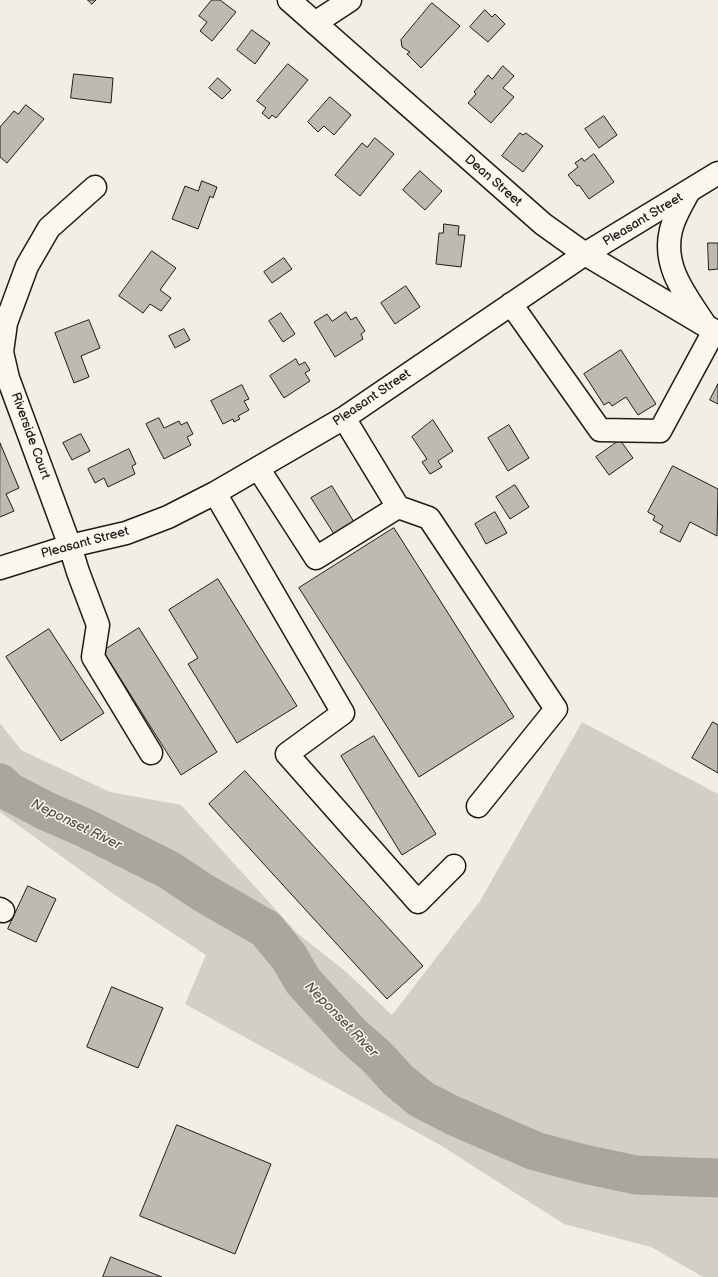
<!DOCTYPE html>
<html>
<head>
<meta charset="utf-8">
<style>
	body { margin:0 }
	canvas { display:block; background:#f2eee4 }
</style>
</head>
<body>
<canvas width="718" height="1277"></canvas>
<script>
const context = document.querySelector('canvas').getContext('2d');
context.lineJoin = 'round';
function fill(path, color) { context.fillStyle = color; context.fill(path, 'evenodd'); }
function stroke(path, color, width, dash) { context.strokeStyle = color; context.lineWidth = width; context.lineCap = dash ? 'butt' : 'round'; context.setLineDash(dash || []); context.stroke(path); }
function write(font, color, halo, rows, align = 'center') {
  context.font = font + ' "Balsamiq Sans",sans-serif'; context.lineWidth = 3; context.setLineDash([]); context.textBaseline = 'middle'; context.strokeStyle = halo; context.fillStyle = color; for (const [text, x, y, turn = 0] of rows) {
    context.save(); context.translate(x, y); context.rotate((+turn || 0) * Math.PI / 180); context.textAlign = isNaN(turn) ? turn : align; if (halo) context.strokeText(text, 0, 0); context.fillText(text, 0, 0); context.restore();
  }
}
const green = new Path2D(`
	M582,722L718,794V1277H703L651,1247L564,1224L440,1145L185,1004L206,955L115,895L0,812V723L21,750L110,792L181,805L297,933L345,971L392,1015L480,901Z`);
const river = new Path2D(`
	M0,783L8,791L46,811L83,827L169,870L202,892L266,929L289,957L303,981L353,1036L376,1056L398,1080L421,1099L452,1115L535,1151L584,1164L636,1175L718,1178`);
const building = new Path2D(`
	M88,0H96L92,4Z
	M212,0H220L236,12L212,41L200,31L207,22L199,16Z
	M432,3L460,26L421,68L407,54L410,52L402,47L401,40Z
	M485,10L492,17L495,14L505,24L488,42L470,27Z
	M252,30L270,43L255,64L237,50Z
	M288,64L308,80L276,118L272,115L269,119L262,113L266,108L257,101Z
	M503,66L514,76L503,88L514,97L491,123L468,103L476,94L474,92L488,75L492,79Z
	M74,74L113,78L111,103L71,98Z
	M218,78L231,90L222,99L209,88Z
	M330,97L351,115L334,135L324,126L318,132L308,122Z
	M26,105L44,119L7,163L0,157V127L14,111L18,114Z
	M604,116L617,135L599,148L585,129Z
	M520,133L523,135L526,133L543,146L523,172L502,156Z
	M375,138L394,154L360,196L335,175L362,143L367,147Z
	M594,154L614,182L589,199L579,185L577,186L568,175L578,167L575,163L582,158L584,161Z
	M420,171L442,191L425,210L403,190Z
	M202,181L217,187L213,198L210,196L198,229L172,219L185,186L198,191Z
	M444,224L459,226L458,235H465L461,267L436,264L439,233H443Z
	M708,243H718V269L709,270Z
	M152,251L176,268L160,290L171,298L161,311L150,304L143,313L119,296Z
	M284,258L292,269L272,283L264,272Z
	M406,286L420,307L395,324L381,303Z
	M346,312L351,320L356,317L365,331L361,334L363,339L335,357L314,322L327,314L332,321Z
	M281,313L295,334L283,342L269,321Z
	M89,320L100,348L81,356L89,377L74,383L55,333Z
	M184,329L190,340L175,348L169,336Z
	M621,350L656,404L638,415L626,397L612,406L609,402L604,405L584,374Z
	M296,359L299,365L305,362L310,370L305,373L310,381L284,398L270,376Z
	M718,384V404L710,400Z
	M242,385L249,399L244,401L249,410L238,416L240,419L234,422L233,419L223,424L211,401Z
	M159,418L164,428L179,421L181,425L187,422L193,434L187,437L191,445L164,459L146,424Z
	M433,420L453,451L438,461L442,467L430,474L422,462L427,459L412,437Z
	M509,425L529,458L508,471L488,438Z
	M81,434L90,451L72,460L63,443Z
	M620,440L633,458L609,475L596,457Z
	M0,443L19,488L6,494L14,511L0,517Z
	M129,449L136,464L132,466L135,474L108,487L104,478L95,483L88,469Z
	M673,466L718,489L717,536L690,522L680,542L660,532L663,526L653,520L655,516L648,512Z
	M515,485L529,507L510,519L496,497Z
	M332,486L354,522L334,534L311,498Z
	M495,512L507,533L486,544L475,524Z
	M394,528L514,717L419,777L299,588Z
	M218,579L297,706L237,743L188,664L198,658L169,610Z
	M139,628L217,752L181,775L103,651Z
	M49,629L104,713L61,741L6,657Z
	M713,722L718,725V773L692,758Z
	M374,736L436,834L402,855L341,756Z
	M245,771L423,966L387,999L209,804Z
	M28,886L56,899L36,942L8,929Z
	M112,987L163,1008L138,1068L87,1047Z
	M177,1125L271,1164L235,1254L140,1216Z
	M111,1257L162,1277H103Z`);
const minor = new Path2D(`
	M315,23L350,0
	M95,187L49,228L27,266L6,323L2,352L8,378L70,546L78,572L98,625L93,657L151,753
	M511,304L600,430L660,431L714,331
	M344,418L398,507L429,518L556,709L478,806
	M258,468L316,558L398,507
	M215,493L343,713L287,754L418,902L454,866
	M0,568L70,546L126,533L168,517L215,493L344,418L585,254L718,173
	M0,909L3,911`);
const major = new Path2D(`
	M289,0L543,224L585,254L718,333
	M688,193C682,204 674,217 671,230C662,266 685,294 704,323`);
const streetNames = [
	["Dean Street",493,181,41],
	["Pleasant Street",643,220,-31],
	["Pleasant Street",372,398,-34],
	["Riverside Court",30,436,70],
	["Pleasant Street",85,543,-15]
];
const waterNames = [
	["Neponset River",76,825,26],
	["Neponset River",341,1020,46]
];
fill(green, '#d2cfc6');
stroke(river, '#a9a6a0', 39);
fill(building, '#bdbab1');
stroke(building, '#1c1c1c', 1);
stroke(minor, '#1c1c1c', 25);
stroke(major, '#1c1c1c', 25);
stroke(minor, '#fbf7ec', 22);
stroke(major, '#fbf7ec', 22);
write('13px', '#1c1c1c', '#fbf7ec', streetNames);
write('italic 14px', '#545351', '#fbf7ec', waterNames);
</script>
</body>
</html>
